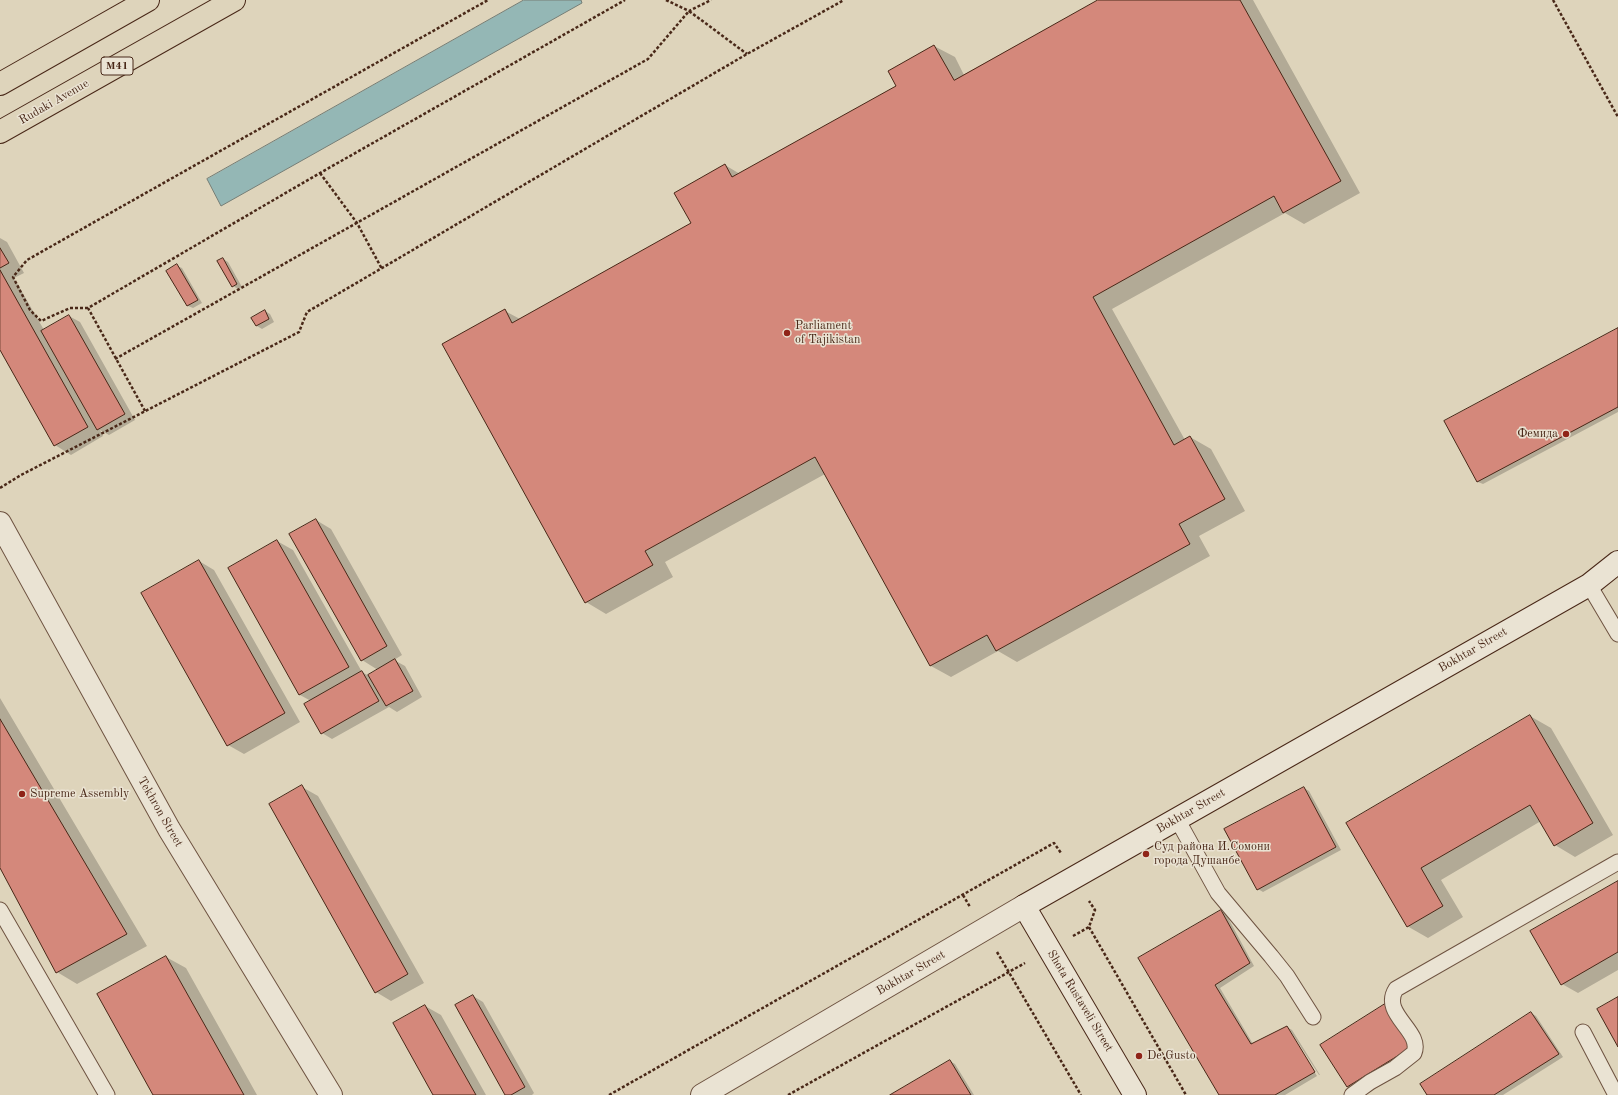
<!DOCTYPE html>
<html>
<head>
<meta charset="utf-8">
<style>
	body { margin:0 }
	canvas { display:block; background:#ded4bb }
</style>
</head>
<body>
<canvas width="1618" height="1095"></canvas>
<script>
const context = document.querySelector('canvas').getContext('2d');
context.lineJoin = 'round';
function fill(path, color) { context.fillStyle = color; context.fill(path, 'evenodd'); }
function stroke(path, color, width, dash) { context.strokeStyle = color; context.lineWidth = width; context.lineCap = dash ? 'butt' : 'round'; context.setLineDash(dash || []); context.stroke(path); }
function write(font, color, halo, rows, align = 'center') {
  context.font = font + ' "Old Standard TT",serif'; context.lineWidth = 3; context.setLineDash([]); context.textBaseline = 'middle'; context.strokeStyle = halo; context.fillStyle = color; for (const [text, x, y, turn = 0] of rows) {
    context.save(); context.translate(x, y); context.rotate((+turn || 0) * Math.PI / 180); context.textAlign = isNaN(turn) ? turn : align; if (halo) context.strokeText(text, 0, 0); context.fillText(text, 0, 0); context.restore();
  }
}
const water = new Path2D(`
	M524,0H581L582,3L221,206L207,179Z`);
const shadow = new Path2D(`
	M1101,0H1253L1360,193L1304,224L1285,213L1112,309L1185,440L1190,437L1211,449L1245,511L1199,536L1210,556L1017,662L998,651L951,677L931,666L825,474L665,562L673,577L606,614L586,602L505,311L520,319L692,224L725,165L740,174L898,87L889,71L934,46L955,57L964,75Z
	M0,238L7,242L24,273L14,278L44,330L69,316L80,322L135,420L109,435L100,430L103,436L71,455L55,445L0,348Z
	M223,259L228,262L242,287L238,289L233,286Z
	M177,266L182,268L202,303L193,308L188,306Z
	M265,311L270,314L274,322L262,329L257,326L253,318Z
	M1618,329V412L1483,484L1478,482L1446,421Z
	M316,520L331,529L402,655L394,660L405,666L422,697L397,712L389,707L332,739L322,733L311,701L300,695L229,568L277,541L293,550L362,672L369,676L378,670L362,660Z
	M199,561L214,570L300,722L244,754L228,745Z
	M0,698L147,946L77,984L57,972L0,866Z
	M1530,716L1551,728L1613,835L1575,857L1555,845L1541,821L1441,880L1463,917L1428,938L1407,926L1347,823Z
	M302,787L318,796L424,983L391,1001L376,992Z
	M1304,788L1309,791L1341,850L1263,892L1258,889Z
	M1618,882V970L1578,993L1562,984Z
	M1221,911L1226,914L1254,966L1220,988L1253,1044L1287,1027L1292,1030L1320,1075H1319L1290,1030H1288L1317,1076L1285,1095H1220L1140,958Z
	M166,957L186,968L257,1095H154Z
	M473,996L483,1002L534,1093L532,1095H506Z
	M1385,1005L1416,1050L1352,1089L1347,1086Z
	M425,1006L441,1015L486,1095H434Z
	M1531,1013L1536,1016L1563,1057L1503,1095H1428Z
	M950,1061L955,1064L974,1095H892Z`);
const building = new Path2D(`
	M1098,0H1240L1341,181L1283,213L1274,196L1093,297L1174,445L1190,436L1225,499L1179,524L1190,544L996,651L987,635L930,666L815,457L645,551L653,565L585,603L442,344L505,309L512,323L691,223L674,193L725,164L732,177L896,86L888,71L934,45L954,80Z
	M0,248L9,263L0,268Z
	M223,258L237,284L232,287L217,261Z
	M177,264L198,300L187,306L166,271Z
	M0,270L88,427L54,446L0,350Z
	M265,310L269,319L256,326L251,318Z
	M69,315L125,414L97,430L41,331Z
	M1618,328V407L1477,482L1444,421Z
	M316,519L387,646L361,661L289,534Z
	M277,540L349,667L299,695L228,568Z
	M199,560L285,713L227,746L141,593Z
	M395,659L413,691L386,706L368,675Z
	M362,671L379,701L321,734L304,704Z
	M1530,715L1593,823L1554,846L1530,805L1421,868L1443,906L1407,927L1346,823Z
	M0,719L127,934L56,973L0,868Z
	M302,785L408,974L375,993L269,804Z
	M1304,787L1336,847L1257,890L1224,829Z
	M1618,881V952L1561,985L1530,931Z
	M1221,910L1250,963L1215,985L1251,1044L1287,1026L1315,1072L1275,1095H1219L1138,958Z
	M166,956L244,1095H153L97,994Z
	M473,995L525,1087L511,1095H505L455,1005Z
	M1618,997V1047L1597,1009Z
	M1385,1004L1412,1047L1347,1087L1320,1045Z
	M425,1005L476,1095H433L393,1023Z
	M1531,1012L1559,1054L1494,1095H1427L1420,1084Z
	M950,1060L971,1095H890Z`);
const path = new Path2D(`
	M666,0L689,11L711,0
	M1553,0L1618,117
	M320,173L357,223L382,269
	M88,308H70L41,321L30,310L13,277L27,260L488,0
	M115,359L648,59L689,11L747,54
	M145,411L88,308L320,173L625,0
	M0,488L21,475L299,332L307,312L747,54L844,0
	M963,895L970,907
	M1089,927L1186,1095
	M1073,936L1089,927L1095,910L1089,901
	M997,952L1081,1095
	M609,1095L1054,843L1061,853
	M788,1095L1025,963`);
const lane = new Path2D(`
	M1589,585L1618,634
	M1177,819L1218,893L1271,956L1287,976L1313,1017
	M0,910L107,1095
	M1583,1032L1616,1095
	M1352,1095L1370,1082L1395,1068L1414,1053C1423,1031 1380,1014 1396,989L1618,862`);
const street = new Path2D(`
	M0,523L169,829L331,1095
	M702,1095L1024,906`);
const secondary = new Path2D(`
	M1135,1095L1024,906L1589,585L1618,562`);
const highway = new Path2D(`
	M0,84L148,0
	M0,132L234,0`);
const markers = [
	[787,333,4,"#8f2418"],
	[1566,434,4,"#8f2418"],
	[22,794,4,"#8f2418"],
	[1146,854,4,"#8f2418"],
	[1139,1056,4,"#8f2418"]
];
const shields = [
	[117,66,32]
];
const shieldNames = [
	["M41",117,66]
];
const streetNames = [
	["Rudaki Avenue",54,102,-30],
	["Bokhtar Street",1473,650,-30],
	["Bokhtar Street",1191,811,-30],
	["Tekhron Street",160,812,60],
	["Bokhtar Street",911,973,-30],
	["Shota Rustaveli Street",1080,1001,59]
];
const poiNames = [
	["Parliament",795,326],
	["of Tajikistan",795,340],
	["Фемида",1558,434,"right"],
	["Supreme Assembly",30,794],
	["Суд района И.Сомони",1154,847],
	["города Душанбе",1154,861],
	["De Gusto",1147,1056]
];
fill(water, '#94b7b5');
stroke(water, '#767e76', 1);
fill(shadow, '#0003');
fill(building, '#d4887b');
stroke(building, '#492818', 1);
stroke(lane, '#6e5341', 17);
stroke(street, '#6e5341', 24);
stroke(secondary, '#492818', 24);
stroke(highway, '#492818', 24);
stroke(path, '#492818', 2.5, [3, 2]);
stroke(lane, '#eae3d3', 15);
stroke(street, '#eae3d3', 22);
stroke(secondary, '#eae3d3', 22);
stroke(highway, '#ded4bb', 22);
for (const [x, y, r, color] of markers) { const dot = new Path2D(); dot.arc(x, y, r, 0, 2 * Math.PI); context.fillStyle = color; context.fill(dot); stroke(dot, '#eae3d3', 1.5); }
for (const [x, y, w] of shields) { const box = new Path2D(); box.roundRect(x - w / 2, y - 9, w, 18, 3); context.fillStyle = '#eae3d3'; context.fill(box); stroke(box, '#492818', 1); }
write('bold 11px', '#492818', null, shieldNames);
write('12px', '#492818', '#eae3d3', streetNames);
write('12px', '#492818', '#eae3d3', poiNames, 'left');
</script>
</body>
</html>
